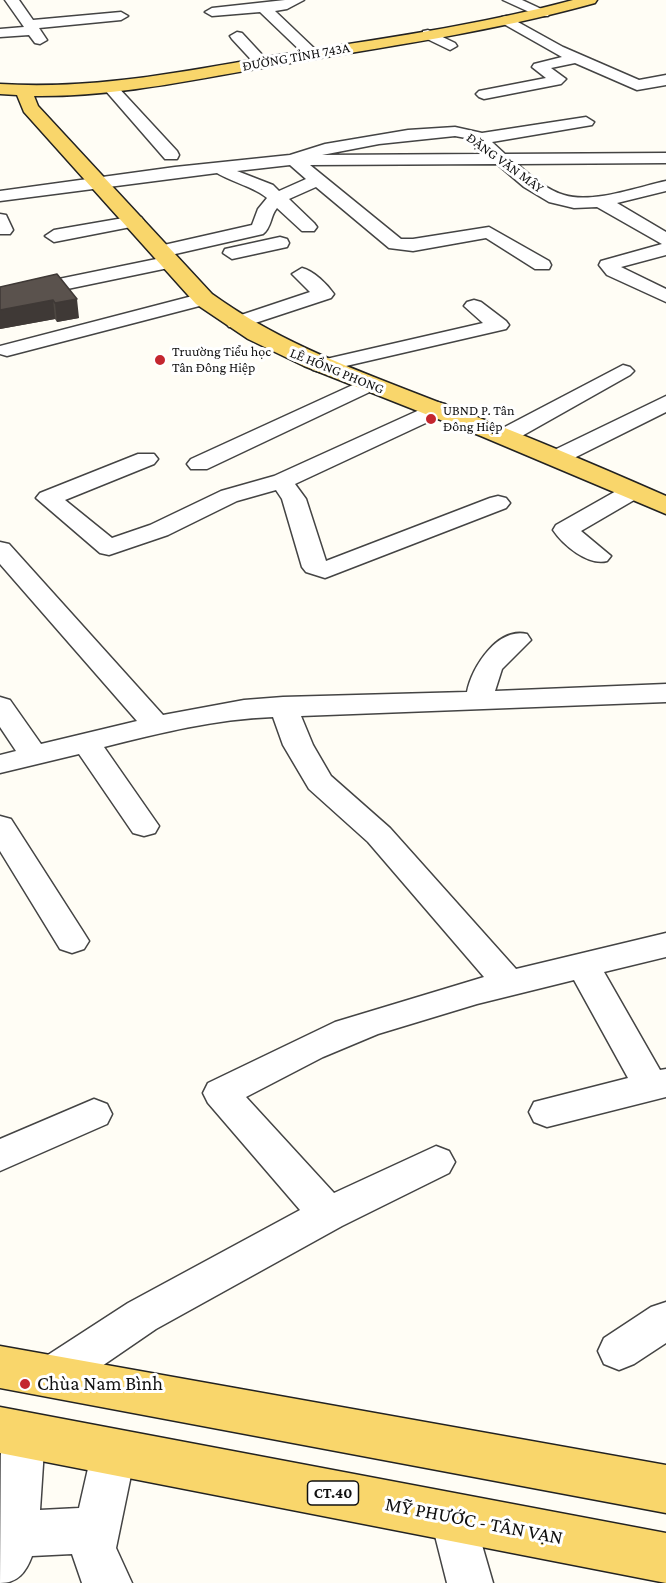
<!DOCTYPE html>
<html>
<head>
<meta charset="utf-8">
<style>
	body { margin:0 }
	canvas { display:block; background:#fffdf5 }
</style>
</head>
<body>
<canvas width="666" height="1583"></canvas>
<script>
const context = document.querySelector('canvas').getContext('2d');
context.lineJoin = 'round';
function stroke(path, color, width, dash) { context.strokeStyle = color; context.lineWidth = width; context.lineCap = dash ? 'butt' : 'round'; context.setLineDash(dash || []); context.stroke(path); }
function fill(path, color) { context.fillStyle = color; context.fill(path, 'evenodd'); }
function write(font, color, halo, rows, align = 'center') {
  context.font = font + ' "Crimson Pro",serif'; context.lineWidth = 6; context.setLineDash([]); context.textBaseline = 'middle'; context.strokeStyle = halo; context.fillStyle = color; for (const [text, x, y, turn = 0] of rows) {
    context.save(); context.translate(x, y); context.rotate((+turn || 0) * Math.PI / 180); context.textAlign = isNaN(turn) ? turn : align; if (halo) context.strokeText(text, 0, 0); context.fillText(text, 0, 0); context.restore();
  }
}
const minor = new Path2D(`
	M5,0H19L33,20L121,12L128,16L121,20L39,28L47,40L40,44L35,43L29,35L0,37V29L24,27Z
	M285,0H304L287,9L275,11L317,51L319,54L317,57H307L260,12L212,16L205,12L212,8Z
	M503,0H522L550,13L548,16H538Z
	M507,16L563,47L639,80L666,75V85L637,90L575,63L551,68L566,79L561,84L484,99L479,97L476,94L479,91L546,78L532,67L534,64L562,57L502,23V17Z
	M428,30L455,43L457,46L450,50L423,37V31Z
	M237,32L242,33L267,60L269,63L267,66H257L232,39L230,36Z
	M110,82L115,84L177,151L179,155L177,159H165L105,90L102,87L105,84Z
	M586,117L594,122L592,125L492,142L505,154L666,153V163L517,164C530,175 546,190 564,195C592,204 638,187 666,181V191L617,203L666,232V255L621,267L666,289V302L607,275L599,265L601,261L662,244L597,207L574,208L549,202L524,187L497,164L310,165L401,239H413L489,227L549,261L551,265L549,269H535L486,238L413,251L389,248L316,187L289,199L314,223L317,227L314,231H302L277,208C270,216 272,227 263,234L162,257L155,255L153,251L155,247L252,225L258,209L267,198C256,188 232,182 217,173L0,201V191L175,167L290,155L325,144L408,130L455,127L482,133ZM455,136L466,138L486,154L322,155L379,144ZM290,165L306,179L279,191L273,185L237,171Z
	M0,214L6,215L13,230L10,234H0Z
	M135,216L141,217L144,221L141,225L54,242L45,236L54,230Z
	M280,237L287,239L289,243L287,247L232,259L223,253L225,249Z
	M171,256L180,262L178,266L0,303V291Z
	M302,268C314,271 327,284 334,294L331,298L243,327H229L226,323L229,319L310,292L292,274Z
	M204,293L214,299L211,303L7,356L0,354V346Z
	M474,300L481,302L506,321L509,325L506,329L320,372L313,370L309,366L313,362L483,323L464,306L467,302Z
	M623,365L630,367L634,371L630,375L513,441H497L494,436L497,431Z
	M368,378L376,379L379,384L376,389L207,469H191L187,464L191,459Z
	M666,396V412L564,463H548L544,458L548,453Z
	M437,402L445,404L448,409L445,414L295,484L306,499L326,561L490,498L498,496L506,498L510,503L506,508L325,578L306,572L302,567L282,499L276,490L237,501L168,535L109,555L100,553L36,498L40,493L138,454H154L158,459L154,464L65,500L112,538L150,525L221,491L274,476Z
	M633,484L641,486L645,491L641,496L581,531L611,556L607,561C588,566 563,545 553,530L556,525L625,486Z
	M0,542L9,544L163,715L244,700L283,697L467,692C472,666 498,627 527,634L531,640L502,669L495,691L666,684V702L301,716L313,745L331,776L390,828L516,969L666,933V957L604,972L660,1070L666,1069V1097L547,1127L534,1122L529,1112L534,1102L628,1078L574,980L477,1004L378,1034L323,1057L246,1097L334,1193L436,1146L449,1151L455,1162L449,1173L342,1226L156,1329L67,1390L52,1396L37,1390L31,1376L37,1362L128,1303L300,1210L208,1103L203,1093L208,1083L335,1022L484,977L368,842L309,789L283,745L273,717C216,719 159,733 104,747L159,826L155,833L144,836L133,833L79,754L0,773V755L16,751L0,727V697L10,700L41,744L137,721L0,564Z
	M0,816L11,819L84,933L89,941L84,949L72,953L60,949L0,851Z
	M94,1099L107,1104L112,1114L107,1124L0,1171V1139Z
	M666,1302V1343L634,1364L619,1370L604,1364L598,1351L604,1338L651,1307Z
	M23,1413L38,1419L45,1434L40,1510L79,1508L92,1451L99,1436L114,1430L129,1436L136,1451L116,1548L132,1583H82L72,1554L32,1556C26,1572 18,1583 0,1583L1,1434L8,1419Z
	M453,1494L469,1500L493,1583H447L430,1516L437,1500Z`);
const major = new Path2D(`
	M573,0H597L595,3C491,32 384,47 278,65C197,79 117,97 34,96L38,106L212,294C281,344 359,371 438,402C515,431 591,463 666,496V514L481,436L304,366L248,339L196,304L24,112L17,95L0,94V84C95,90 186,71 279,55C378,39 477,26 573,0Z
	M0,1346L666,1465V1513L0,1388Z
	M0,1407L666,1533V1583L0,1453Z`);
const wall = new Path2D(`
	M57,274L79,318L57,322L55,319L0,329V287Z`);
const shadedWall = new Path2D(`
	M77,299L79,318L57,322L55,303Z
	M53,300L55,319L0,329V310Z`);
const building = new Path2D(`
	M57,274L77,299L55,303L53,300L0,310V287Z`);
const markers = [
	[160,360,6,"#c4262e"],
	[431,419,6,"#c4262e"],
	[25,1384,6,"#c4262e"]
];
const farStreetnames = [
	["ĐƯỜNG TỈNH 743A",296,57,-10],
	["ĐẶNG VĂN MÂY",505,163,36],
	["LÊ HỒNG PHONG",337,371,22]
];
const farPoinames = [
	["Truường Tiểu học",172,352],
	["Tân Đông Hiệp",172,368],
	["UBND P. Tân",443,411],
	["Đông Hiệp",443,427]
];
const shields = [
	[333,1493,51]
];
const shieldNames = [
	["CT.40",333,1493]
];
const nearPoinames = [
	["Chùa Nam Bình",37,1384]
];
const nearStreetnames = [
	["MỸ PHƯỚC - TÂN VẠN",474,1521,11]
];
stroke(minor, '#444', 3);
stroke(major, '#222', 3);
fill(minor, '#fff');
fill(major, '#f9d66b');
fill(wall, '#4d4742');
fill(shadedWall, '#3f3936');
fill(building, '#5a524d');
stroke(building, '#3f3936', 1.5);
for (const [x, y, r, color] of markers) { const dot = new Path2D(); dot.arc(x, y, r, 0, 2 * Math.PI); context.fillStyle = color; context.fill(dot); stroke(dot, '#fff', 2); }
write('14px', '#111', '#fff', farStreetnames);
write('14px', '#111', '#fff', farPoinames, 'left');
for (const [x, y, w] of shields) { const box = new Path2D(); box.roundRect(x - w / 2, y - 12, w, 24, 4.5); context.fillStyle = '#fff'; context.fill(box); stroke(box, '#111', 1.5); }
write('bold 15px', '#111', null, shieldNames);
write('20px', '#111', '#fff', nearPoinames, 'left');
write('20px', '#111', '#fff', nearStreetnames);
</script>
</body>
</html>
